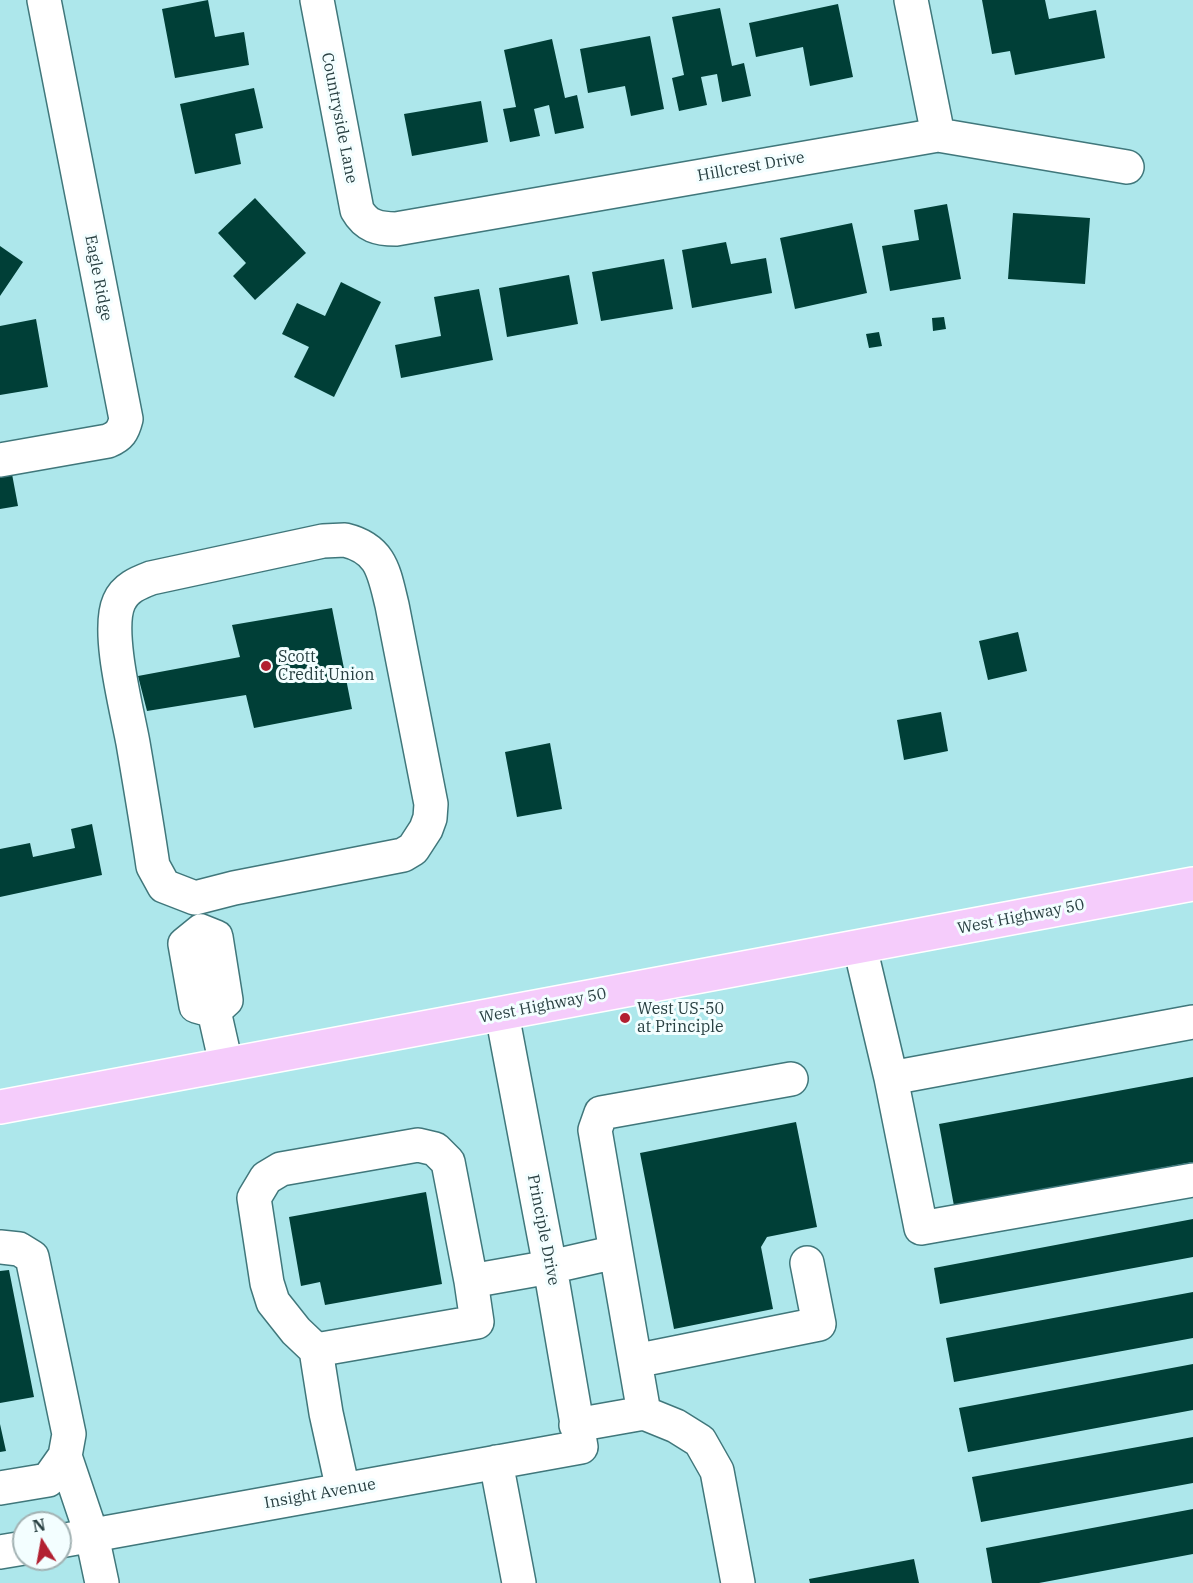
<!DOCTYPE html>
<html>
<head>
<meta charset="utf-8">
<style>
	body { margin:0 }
	#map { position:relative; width:1193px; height:1583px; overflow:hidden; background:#ade7eb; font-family:"IBM Plex Serif",serif }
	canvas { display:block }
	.north { position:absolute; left:12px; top:1511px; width:60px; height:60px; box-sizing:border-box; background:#f3feff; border:2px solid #a2b2b3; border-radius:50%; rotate:349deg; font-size:16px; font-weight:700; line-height:24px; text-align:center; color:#283f41 }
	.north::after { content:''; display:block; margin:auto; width:21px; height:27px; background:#b22031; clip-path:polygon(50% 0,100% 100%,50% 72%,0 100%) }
</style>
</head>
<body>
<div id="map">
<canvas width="1193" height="1583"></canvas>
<div class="north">N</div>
</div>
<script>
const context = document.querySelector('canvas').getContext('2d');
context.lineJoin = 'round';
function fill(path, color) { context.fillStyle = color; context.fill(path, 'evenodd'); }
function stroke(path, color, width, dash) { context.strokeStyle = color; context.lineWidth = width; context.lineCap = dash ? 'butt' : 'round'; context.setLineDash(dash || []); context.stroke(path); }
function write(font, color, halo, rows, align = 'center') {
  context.font = font + ' "IBM Plex Serif",serif'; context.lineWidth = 6; context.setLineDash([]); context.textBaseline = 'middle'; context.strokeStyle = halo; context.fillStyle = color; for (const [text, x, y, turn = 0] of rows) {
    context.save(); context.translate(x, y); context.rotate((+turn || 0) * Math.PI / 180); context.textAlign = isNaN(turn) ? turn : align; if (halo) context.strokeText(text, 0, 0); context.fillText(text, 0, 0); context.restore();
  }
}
const building = new Path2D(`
	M208,0L215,37L244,32L249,65L175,78L162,9Z
	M982,0H1045L1049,19L1096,10L1105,58L1015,75L1010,51L992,54Z
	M838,4L853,77L810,86L803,47L756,57L749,23Z
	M720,8L732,66L744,63L751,96L722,102L717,74L701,77L707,105L679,111L672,78L684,75L672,17Z
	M650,36L664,109L631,116L625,86L588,93L580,49Z
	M552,39L565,98L577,95L584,128L555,134L549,105L534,109L540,136L510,142L503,109L516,107L504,50Z
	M254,88L263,128L235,134L241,164L195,174L180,104Z
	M481,101L488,142L412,156L404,114Z
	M255,198L306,253L255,300L233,276L246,263L218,233Z
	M947,204L961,279L890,291L882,246L919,240L914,210Z
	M1013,213L1090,218L1085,284L1008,279Z
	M852,223L867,293L795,309L780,238Z
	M726,242L731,264L766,258L772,293L692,308L682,250Z
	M0,246L23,262L0,296Z
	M664,259L673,309L601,321L592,272Z
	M569,275L578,324L507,337L499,288Z
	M341,282L381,302L334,397L294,377L309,347L282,334L297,303L325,316Z
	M479,289L493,360L401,378L395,345L441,336L434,297Z
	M944,317L946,329L933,331L932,318Z
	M36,319L48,387L0,395V326Z
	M879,332L882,346L869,348L866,334Z
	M12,474L18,506L0,509V476Z
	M332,608L352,709L254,728L246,695L147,711L138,676L240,657L232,625Z
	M1018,632L1027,671L988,680L979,641Z
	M941,712L948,751L904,760L897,720Z
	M550,743L562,809L517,817L505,752Z
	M92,824L102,875L0,897V849L30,843L33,857L75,848L71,829Z
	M1193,1077V1162L954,1206L939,1124Z
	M796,1122L817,1227L767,1237L761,1247L773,1309L674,1329L640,1153Z
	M426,1192L442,1284L325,1305L320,1282L301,1286L289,1217Z
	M1193,1219V1257L940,1304L934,1268Z
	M9,1270L34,1397L0,1403V1271Z
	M1193,1292V1338L954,1382L946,1338Z
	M1193,1364V1410L968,1452L959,1408Z
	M0,1424L6,1451L0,1452Z
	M1193,1437V1483L981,1522L972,1477Z
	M1193,1509V1554L1039,1583H992L986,1548Z
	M914,1559L919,1583H810L809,1579Z`);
const minor = new Path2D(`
	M317,0L357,210C366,226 378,229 396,229L938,135L1127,167
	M911,0L938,135
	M0,460L108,441C120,436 123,431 126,419L44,0
	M345,540C382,549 384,573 392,605L431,804L430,818L426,829L413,849L403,855L234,888L195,898L164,886L153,866C147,825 140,784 133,743C127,710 106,631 119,602C125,588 138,583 151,578L323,541Z
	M201,931L216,937L226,1000L214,1011L196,1006L185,944Z
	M860,947L891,1078L921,1228L1193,1180
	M214,1011L226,1064
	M891,1078L1193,1022
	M0,1247L19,1249L32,1257L69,1434L65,1456L48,1480L0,1488
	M616,1252L595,1130L601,1113L791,1079
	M316,1350L477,1322L471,1281L550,1267L616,1252L644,1413L576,1425
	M635,1361L819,1324L807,1263
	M644,1413L676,1426L700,1441L717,1471L738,1583
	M65,1456L92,1536L102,1583
	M496,1462L519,1583
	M343,1490L326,1413L316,1350L296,1331L273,1302L267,1283L254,1198L266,1178L281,1169L418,1145L435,1149L448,1162L471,1281
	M60,1541L581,1447L550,1267L502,1014
	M0,1552L24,1548`);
const major = new Path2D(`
	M0,1107L1193,884`);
const markers = [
	[266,666,6,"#b22031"],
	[625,1018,6,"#b22031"]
];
const streetNames = [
	["Countryside Lane",339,118,79],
	["Hillcrest Drive",751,167,-10],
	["Eagle Ridge",98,278,79],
	["West Highway 50",1021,917,-11],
	["West Highway 50",543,1006,-11],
	["Principle Drive",543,1230,79],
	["Insight Avenue",320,1494,-10]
];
const poiNames = [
	["Scott",278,657],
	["Credit Union",278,675],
	["West US-50",637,1009],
	["at Principle",637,1027]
];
fill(building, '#003f37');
stroke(minor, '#40777b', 36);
stroke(major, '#fff', 36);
stroke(minor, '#fff', 33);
stroke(major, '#f5ccfb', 33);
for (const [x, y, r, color] of markers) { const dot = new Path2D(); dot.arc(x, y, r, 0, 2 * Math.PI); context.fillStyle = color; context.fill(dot); stroke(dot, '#f3feff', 2); }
write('16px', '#283f41', '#f3feff', streetNames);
write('16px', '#283f41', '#f3feff', poiNames, 'left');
</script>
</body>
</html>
